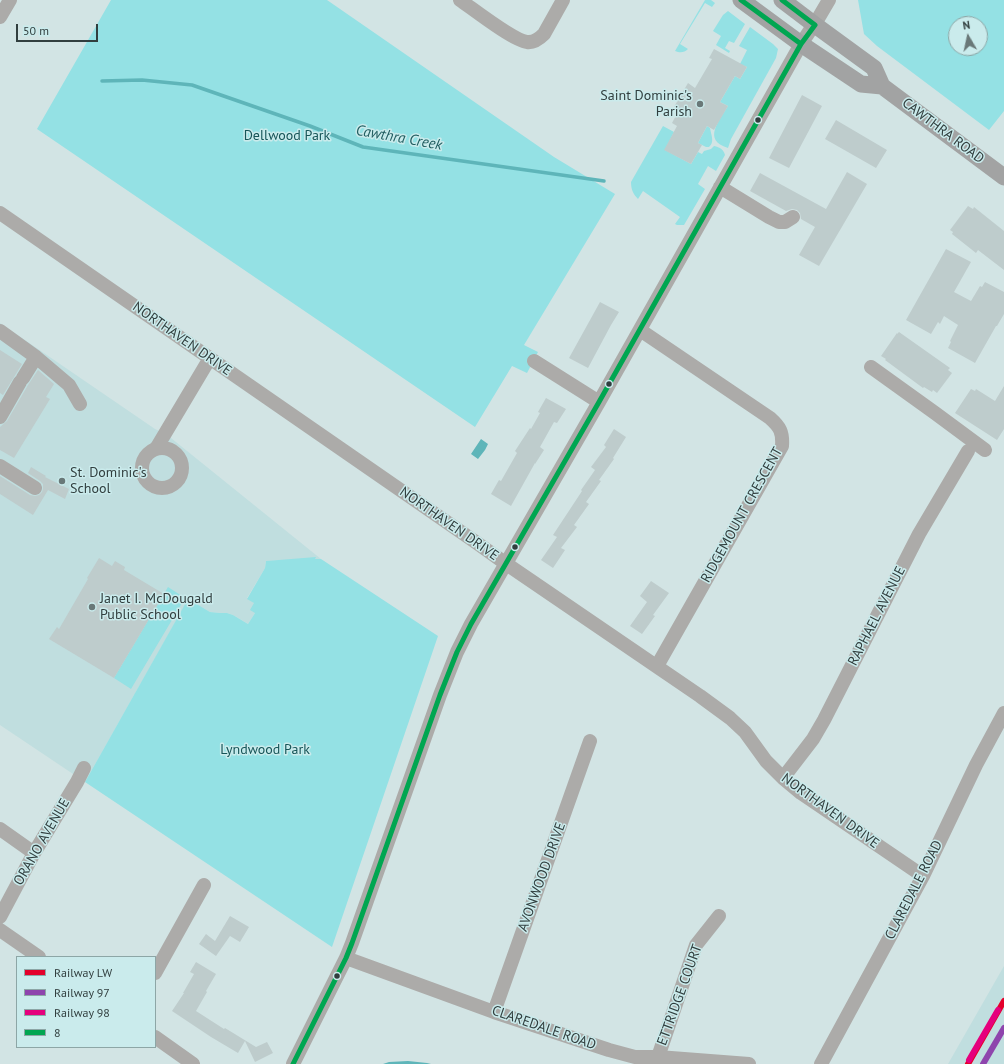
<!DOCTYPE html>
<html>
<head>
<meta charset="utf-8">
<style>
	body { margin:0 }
	#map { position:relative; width:1004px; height:1064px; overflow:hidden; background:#d2e4e4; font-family:"PT Sans",sans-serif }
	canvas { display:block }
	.legend { position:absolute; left:16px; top:956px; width:140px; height:92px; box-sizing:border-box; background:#caebec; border:1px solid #8da6a6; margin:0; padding:5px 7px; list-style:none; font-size:12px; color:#313e3e }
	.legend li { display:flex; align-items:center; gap:8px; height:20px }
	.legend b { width:20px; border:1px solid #8da6a6 }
	.north { position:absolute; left:948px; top:16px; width:40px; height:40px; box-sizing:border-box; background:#caebec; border:1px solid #8da6a6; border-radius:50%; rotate:351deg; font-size:11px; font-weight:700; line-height:16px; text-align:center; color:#313e3e }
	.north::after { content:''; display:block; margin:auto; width:14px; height:18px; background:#697878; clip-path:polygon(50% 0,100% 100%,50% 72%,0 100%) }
	.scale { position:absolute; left:16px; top:24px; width:82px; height:18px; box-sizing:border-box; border:2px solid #313e3e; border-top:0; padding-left:5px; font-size:12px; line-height:14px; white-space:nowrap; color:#313e3e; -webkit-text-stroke:3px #caebec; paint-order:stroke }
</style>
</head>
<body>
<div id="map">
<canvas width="1004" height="1064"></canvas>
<ul class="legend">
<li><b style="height:5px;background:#e4002b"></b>Railway LW</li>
<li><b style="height:5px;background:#8e44ad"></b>Railway 97</li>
<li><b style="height:5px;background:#e5007d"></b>Railway 98</li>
<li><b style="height:5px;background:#00a651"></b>8</li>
</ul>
<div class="north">N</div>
<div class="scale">50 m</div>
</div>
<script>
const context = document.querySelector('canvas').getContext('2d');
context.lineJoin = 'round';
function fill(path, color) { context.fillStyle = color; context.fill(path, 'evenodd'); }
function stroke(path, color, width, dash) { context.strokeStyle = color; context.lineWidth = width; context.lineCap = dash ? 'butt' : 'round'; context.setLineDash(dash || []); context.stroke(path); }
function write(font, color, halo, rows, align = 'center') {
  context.font = font + ' "PT Sans",sans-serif'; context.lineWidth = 3; context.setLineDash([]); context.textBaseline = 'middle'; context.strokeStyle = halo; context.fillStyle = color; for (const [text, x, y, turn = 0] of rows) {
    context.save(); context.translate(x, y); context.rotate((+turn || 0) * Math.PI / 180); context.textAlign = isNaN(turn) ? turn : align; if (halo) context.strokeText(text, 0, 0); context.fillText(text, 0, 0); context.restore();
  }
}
const built = new Path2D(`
	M0,323L155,429L166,434L321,559L266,561L265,568L247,598L255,603V613L248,624L233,615L227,613H220L210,612L188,600L85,782L0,725Z
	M1004,966V1064H948Z`);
const green = new Path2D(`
	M111,0H327L554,157L615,194L524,345L538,352L527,373L512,366L475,427L37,129Z
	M705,0H711L715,3L712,7L705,3L680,44L688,49C684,53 680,53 675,51Z
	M858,0H1004V111L989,130L877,46L864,34ZM956,24H980V48H956Z
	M728,11L745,24L734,43L729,41L725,48L730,51L729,53L716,45L721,36L713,31L723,15Z
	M750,27L773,44L778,49L776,58L731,139L728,148C702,140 719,121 728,106L720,102L735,76L740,79L747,67L740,64L747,50L739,46Z
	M663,126L674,132L665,150L691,164L698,152L702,154L704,151L711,149L714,146C720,147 724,150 725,155L716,171L708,166L698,184L705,189L684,225H677L675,224L680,217L643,191L638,199C633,194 631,189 631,182Z
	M707,126L710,128C711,135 715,142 709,147H706L698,143Z
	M316,557L315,559H321L438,636L332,947L85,782L188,599L210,612L220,613H227L233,615L248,624L255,613L250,610L254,603L247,599L265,568L266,561Z
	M168,587L185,598L131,689L114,678Z`);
const water = new Path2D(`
	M481,439L488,444L485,450L478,459L471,454Z
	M408,1061L427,1063L431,1064H383L389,1062Z`);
const stream = new Path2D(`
	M102,81L142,80L192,85L310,126L363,147L604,181`);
const building = new Path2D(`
	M714,49L747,67L740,79L735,76L720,102L728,106L714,130L707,126L698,143L702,145L691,164L664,150L677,126L672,123L679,110L674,107L688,83L695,88L712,59L709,58Z
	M802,95L822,106L789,168L769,158Z
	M836,120L887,150L876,168L825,139Z
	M847,172L867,184L819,266L799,255L815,227L801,219L800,213L797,210L792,209L786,211L750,191L760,173L826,209Z
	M968,206L973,209L974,207L1004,231V270L978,250L976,253L952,234L953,232L950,230Z
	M946,249L971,262L954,292L971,301L980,286L982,287L985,282L1004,292V314L997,326H996L975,363L948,348L951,342L950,341L958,325L944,316L940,324L938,322L931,334L906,320Z
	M600,302L619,312L611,325L588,368L569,358Z
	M899,332L950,368L948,370L952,373L937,393L933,390L932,392L924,387L923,388L885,360L886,359L881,356L897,333V334Z
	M0,350L22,364L3,395L0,393Z
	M38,370L54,384L46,397L50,399L14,458L0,450V427L7,421L28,385Z
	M1004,386V429L997,440L955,413L971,389L975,391L976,389L995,401Z
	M546,398L566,409L557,423L554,422L540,447L544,450L535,464V463L511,506L491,494L499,480L501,481L517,453L515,451L530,428L531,429L540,413L538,412Z
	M614,429L626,437L613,458L614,459L599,480L601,481L586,502L589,504L574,525L577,527L561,548L565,550L553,568L541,560L557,537L553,535L582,491L581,490L595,470L591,467L606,447L604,445Z
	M31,467L46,476L45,477L69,489L65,499L48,490L33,515L0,494V476L30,495L35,496L39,495L42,492L43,489V484L40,481L28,473Z
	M99,558L112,566L115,561L125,567L124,570L164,594L114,678L49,639L57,627L59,629L88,579L87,578Z
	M651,581L669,593L653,615L655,616L642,634L630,626L647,602L640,596Z
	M230,916L249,927L240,942L230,936L216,956L199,944L206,934L215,941Z
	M196,962L216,974L206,991L207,992L196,1011L224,1029L225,1028L256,1047L267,1042L273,1053L255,1062L245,1041L238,1053L211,1037L172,1011L184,993H183L194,974L190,972Z`);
const minor = new Path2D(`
	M460,0C473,9 514,41 527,42C534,43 539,39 544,34L563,0
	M0,17L10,0
	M720,187L769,217L779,222H785L793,217
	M0,213L477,543L505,563L700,696L730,718L745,732L766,761L783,778L801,793L923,876
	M640,330L770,418C780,427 783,432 782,446L657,666
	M0,331L36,357L23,378
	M36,357L69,385L80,404
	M534,361L599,402
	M871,367L935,413L985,450
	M0,417L20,382
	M142 468a20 20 0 1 1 40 0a20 20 0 1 1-40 0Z
	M155,449L157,447L210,358
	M0,466L35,488
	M783,778L813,739L824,720L919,534L968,451
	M0,829L34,853
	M0,917L34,853L77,782L84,768
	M0,930L39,957
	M346,958L494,1012L609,1050L635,1057H658L749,1064
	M155,973L204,885
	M494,1012L590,741
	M155,1037L193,1064
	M658,1057L696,945L719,916
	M293,1064L346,958L352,943L440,695L457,652L471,624L599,402L801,44L819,17L829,0
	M821,1064L923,876L976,765L1004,713`);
const major = new Path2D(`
	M741,0L801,44L861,84L882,86
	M782,0L815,25L874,68L882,86L1004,177`);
const bus1 = new Path2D(`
	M741,0L801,44
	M293,1064L346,958L352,943L440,695L457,652L471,624L599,402L801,44L815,25L782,0`);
const rail1 = new Path2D(`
	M968,1064L1004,1001`);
const rail2 = new Path2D(`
	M983,1064L1004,1028`);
const rail3 = new Path2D(`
	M969,1060L998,1010`);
const markers = [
	[700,104,4,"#697878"],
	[758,120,3.5,"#313e3e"],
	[609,384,3.5,"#313e3e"],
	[62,481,4,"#697878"],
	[515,547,3.5,"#313e3e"],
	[92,607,4,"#697878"],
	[337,976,3.5,"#313e3e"]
];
const poiNames = [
	["Saint Dominic's",692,96,"right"],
	["Parish",692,112,"right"],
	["St. Dominic's",70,473],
	["School",70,489],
	["Janet I. McDougald",100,599],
	["Public School",100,615]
];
const streetNames = [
	["CAWTHRA ROAD",943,131,37],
	["NORTHAVEN DRIVE",182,339,35],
	["RIDGEMOUNT CRESCENT",742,515,-61],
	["NORTHAVEN DRIVE",449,524,35],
	["RAPHAEL AVENUE",877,616,-63],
	["NORTHAVEN DRIVE",830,811,36],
	["ORANO AVENUE",42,842,-60],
	["AVONWOOD DRIVE",542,877,-70],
	["CLAREDALE ROAD",914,890,-63],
	["ETTRIDGE COURT",680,995,-70],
	["CLAREDALE ROAD",544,1028,19]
];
const parkNames = [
	["Dellwood Park",287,136],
	["Lyndwood Park",265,750]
];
const waterNames = [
	["Cawthra Creek",399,138,10]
];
fill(built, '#c0dedf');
fill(green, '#94e1e4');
fill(water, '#5eb5b9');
stroke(stream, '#5eb5b9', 3.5);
fill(building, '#becccc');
stroke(minor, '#acaba9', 14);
stroke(major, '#a2a3a3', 17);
stroke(bus1, '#00a651', 5);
stroke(rail1, '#e4002b', 6);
stroke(rail2, '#8e44ad', 6);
stroke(rail3, '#e5007d', 6);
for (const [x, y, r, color] of markers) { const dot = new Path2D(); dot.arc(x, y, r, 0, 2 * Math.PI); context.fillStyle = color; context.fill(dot); stroke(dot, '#caebec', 1.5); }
write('14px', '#313e3e', '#caebec', poiNames, 'left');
write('14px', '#313e3e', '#caebec', streetNames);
write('14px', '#165558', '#caebec', parkNames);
write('italic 15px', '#215e61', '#caebec', waterNames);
</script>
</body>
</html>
